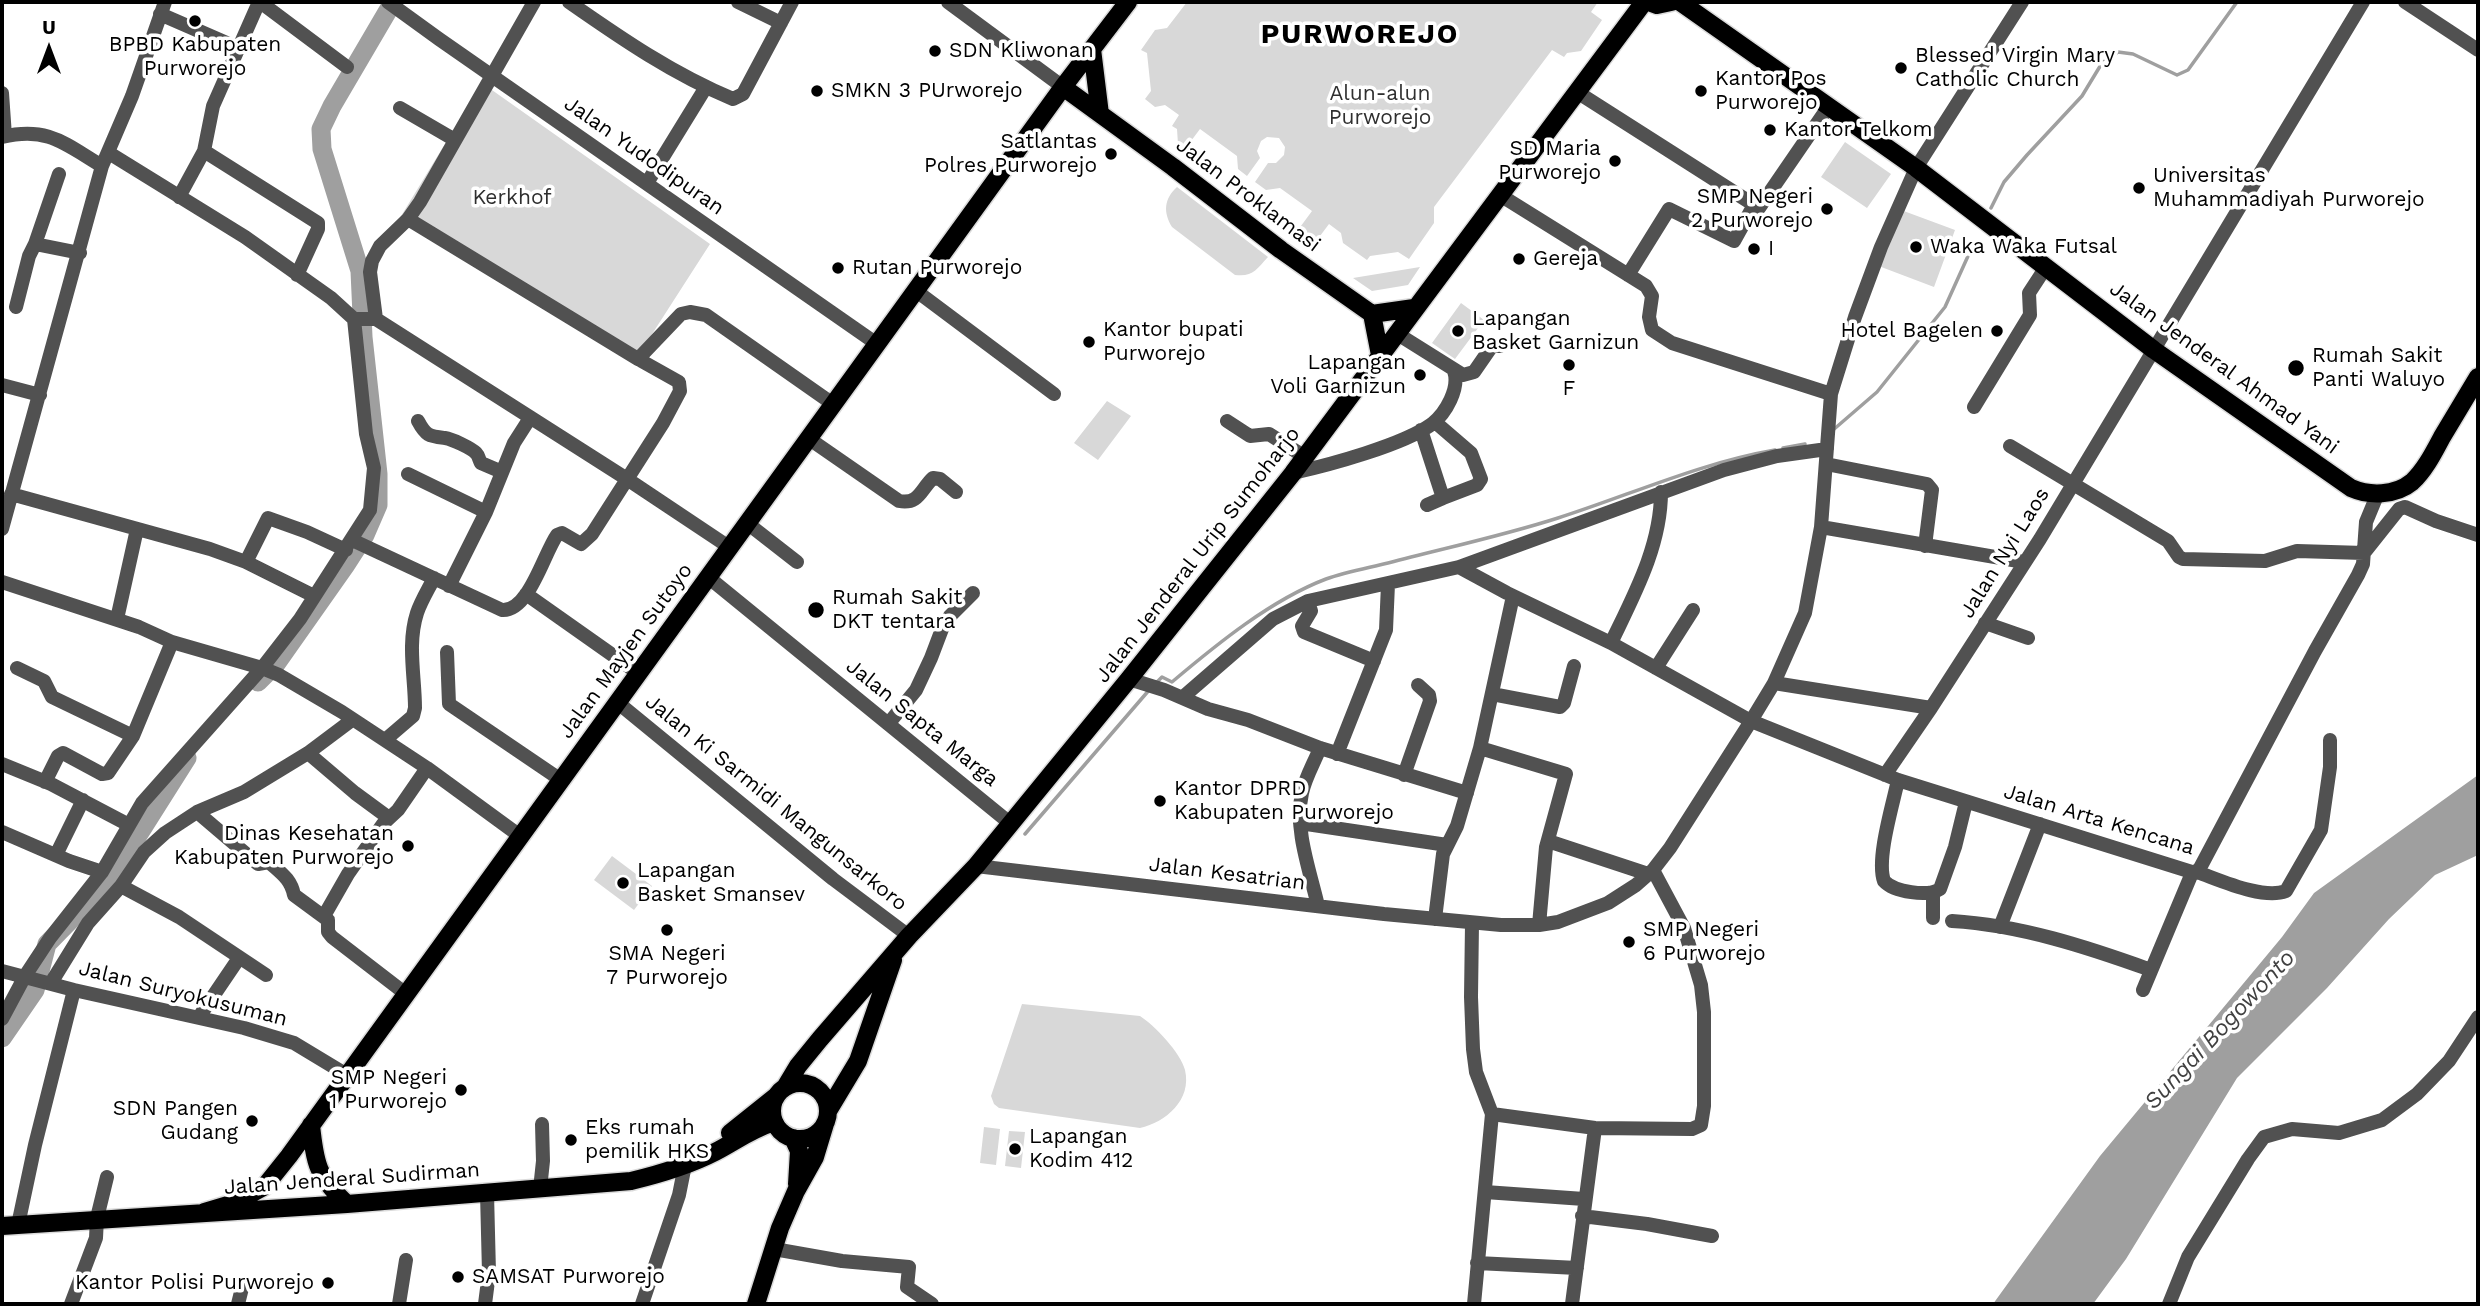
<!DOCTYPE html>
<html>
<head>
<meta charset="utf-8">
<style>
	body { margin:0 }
	#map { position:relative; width:2480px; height:1306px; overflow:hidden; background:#fff; font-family:"Work Sans",sans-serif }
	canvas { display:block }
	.frame { position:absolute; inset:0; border:4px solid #000; pointer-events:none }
	.north { position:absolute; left:14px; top:14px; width:70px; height:70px; -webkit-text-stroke:5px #fff; paint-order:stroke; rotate:0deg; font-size:19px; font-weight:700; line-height:28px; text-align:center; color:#000 }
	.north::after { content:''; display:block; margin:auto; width:24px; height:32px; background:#000; clip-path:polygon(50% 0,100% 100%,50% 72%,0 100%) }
</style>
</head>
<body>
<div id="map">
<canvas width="2480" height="1306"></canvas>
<div class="frame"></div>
<div class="north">U</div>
</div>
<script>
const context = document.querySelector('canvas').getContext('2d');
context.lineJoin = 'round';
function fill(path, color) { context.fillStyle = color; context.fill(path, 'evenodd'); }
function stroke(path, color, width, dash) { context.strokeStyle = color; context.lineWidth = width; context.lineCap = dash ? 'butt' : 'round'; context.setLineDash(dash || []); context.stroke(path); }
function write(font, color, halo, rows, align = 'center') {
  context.font = font + ' "Work Sans",sans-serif'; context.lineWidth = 7; context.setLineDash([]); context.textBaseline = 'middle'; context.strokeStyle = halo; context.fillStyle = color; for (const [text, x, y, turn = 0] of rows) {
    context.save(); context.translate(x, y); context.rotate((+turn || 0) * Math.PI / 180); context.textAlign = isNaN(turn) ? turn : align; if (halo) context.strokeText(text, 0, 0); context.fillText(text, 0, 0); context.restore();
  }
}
const green = new Path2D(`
	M1187,2H1598L1591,12L1602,20L1581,51L1567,53L1564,57L1552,50L1434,207V223L1409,259L1398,252L1370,256L1367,260L1343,243L1341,233L1329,224L1317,240L1313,238L1302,239L1295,234L1312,211L1280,188L1266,190L1255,182L1268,163H1276L1284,155L1285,147L1279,138L1267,137L1261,141L1257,151L1260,158L1247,176L1238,169L1237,156L1200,129L1185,149L1178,144L1177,129L1172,126L1179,115L1165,105L1155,107L1145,99L1151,91L1147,53L1141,50L1155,30L1167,28Z
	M482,83L710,244L636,359L398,221Z
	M1845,142L1891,174L1867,208L1821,177Z
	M1177,187L1268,257C1256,270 1253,277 1235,275L1172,227C1163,212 1164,199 1177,187Z
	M1901,210L1955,230L1934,287L1876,265Z
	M1420,267L1408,285L1372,291L1353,278Z
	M1461,303L1484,320L1455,359L1432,343Z
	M1107,401L1131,416L1098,460L1074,443Z
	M612,856L652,886L634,910L594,880Z
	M1022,1004L1140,1016C1154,1025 1181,1053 1185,1070C1192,1100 1166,1122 1140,1128L999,1108L994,1104L991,1096Z
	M984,1127L1000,1129L996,1165L980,1163Z
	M1009,1131L1025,1132L1021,1168L1005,1166Z`);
const water = new Path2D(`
	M2478,775V855L2435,875L2389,919L2327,988L2237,1078L2126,1259L2093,1304H1993L2100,1156L2282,937L2314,893Z`);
const stream = new Path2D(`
	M1991,208L2004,182L2027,155L2082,96L2102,63L2118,52L2133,54L2177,75L2188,70L2237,2
	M1833,430L1877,392L1945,307L1973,245
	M1783,448L1805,444
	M1155,684L1162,677L1172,682C1217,644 1271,600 1326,579C1346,572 1368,568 1388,563C1445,548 1502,536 1558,518C1630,495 1700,463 1775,450
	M1025,834L1150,689`);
const river = new Path2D(`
	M258,682L276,664L345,566L365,535L378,505V474L363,337L360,271L322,149L321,129L332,106L393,2
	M2,1038L35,990L47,944L91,899L120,864L187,758`);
const minor = new Path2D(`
	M260,2L347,67
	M388,2L439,39L877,344
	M569,2C622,39 673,74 733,99L743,94L792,2
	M738,2L781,23
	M948,2L1063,87
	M2405,2L2478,50
	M160,14L238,48
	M1577,92L1759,208L1829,106
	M2,93L5,136
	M400,108L455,140
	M2,137C48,126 65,144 102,166
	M204,151L318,223V229L297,275
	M109,153L245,237L331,298L354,319H376L627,479L729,547
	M59,174L35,244L80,253
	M647,183L706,87
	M1500,195L1646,286L1652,296L1649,317L1652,330L1672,343L1831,394
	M179,197L204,151L213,106L259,2
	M408,219L638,359L681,314L690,312L706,315L833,404
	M1628,275L1669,209L1734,241L1754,205
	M915,290L1054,394
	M16,307L29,256L35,244
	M376,319L370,272L372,261L380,246L408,219L420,202L534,2
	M1396,333L1463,375L1474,372L1492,346H1500
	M2,385L40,395
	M1974,407L2030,315L2029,293L2046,267
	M418,421C426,436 429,436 445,438C452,439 471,448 476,453C479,456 479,460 481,463L502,472
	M1227,421L1250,436L1269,434L1305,457
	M1435,422L1471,453L1481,479L1477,485L1443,498
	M1421,430L1443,498L1427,505
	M808,438L899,501C919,505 921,489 933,478L940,479L956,492
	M2010,446L2168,541L2179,557L2183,559L2265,561L2297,551L2364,553
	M1826,464L1927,484L1932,490L1925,546
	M1293,473C1329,465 1403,445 1432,424C1446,413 1460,388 1454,371
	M408,474L486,512
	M11,494L210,549L246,562L314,596
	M747,523L797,562
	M1821,527L2024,562
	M2,529L102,166L132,96L165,2
	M352,540L502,610C529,612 544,553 557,535L562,533L581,544L592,534L663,423L680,391L679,382L638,359
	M2364,553L2399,509L2405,507L2436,521L2478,535
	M246,562L268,518L307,532L346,550
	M1459,567L1507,593L1611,643L1751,721L1898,780L2195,873L2200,868L2315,651L2358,575L2363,564L2366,522L2378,493
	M708,577L1011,824
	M2,582L139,627L172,642L262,668L279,675L342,712L427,768L520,836
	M449,586L486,512L514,443L530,418
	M526,594L638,673
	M1308,601L1311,611L1302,626L1304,632L1374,661
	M117,619L137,529
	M1985,623L2028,638
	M1611,643C1634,595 1661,546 1661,492
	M447,652L449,704L561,780
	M17,668L44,681L52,697L133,736
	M1656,668L1693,610
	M1129,679L1164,690L1208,709L1248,720L1320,748L1467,793
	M1774,683L1931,708
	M1492,694L1560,707L1564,703L1574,666
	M1183,697L1273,619L1308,601L1459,567L1724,470L1777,456L1827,449
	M617,702L833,879L909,936
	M889,723L916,690L931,658L942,629L950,616L973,593
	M385,740L413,716L415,708C415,677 407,644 417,613C421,601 428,590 434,578
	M1480,748L1513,596
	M308,753L355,793L389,818
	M1337,754L1386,630L1388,584
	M2,764L51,784L129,825
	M1404,775L1430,701L1429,695L1418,685
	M1885,775L1931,708L2040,539L2363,2
	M1898,780C1893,804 1876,859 1884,881C1894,892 1928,897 1940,889L1955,847L1966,802
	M45,782L58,756L63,753L102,774L108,773L133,736L172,642
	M197,812L258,864L269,862C281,873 291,879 294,895L328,920V932L332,937L406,994
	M1300,823L1447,845
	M2,832L69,861L102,872
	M1548,841L1648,874
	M56,855L83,800
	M976,866L1384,914L1501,925H1539L1558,922L1608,903L1636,885L1653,870L1670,848L1751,721L1774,683L1805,613L1821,527L1831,394L1855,317L1881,247L1916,168L2022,2
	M2197,872C2220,880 2263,900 2286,891L2321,830L2330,767V740
	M121,886L179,917L266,975
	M1933,892V918
	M1318,906C1310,871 1294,829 1302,793C1305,778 1314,763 1320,748
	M324,916L348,874L383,824L398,810L427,768
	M1435,919L1443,854L1457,826L1480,748L1566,774L1546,847L1539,925
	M1952,921C2020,925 2087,947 2151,970
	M1472,924L1471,997L1473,1049L1476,1072L1492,1114L1474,1304
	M2000,927L2040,824
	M2,971L74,990L244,1028L294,1043L347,1075
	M51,983L88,923L121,886L144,852L165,833L197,812L244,792L308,753L352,720
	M2143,990L2192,873
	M199,1017L239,958
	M2,1019L25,976L50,938L102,872L142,803L262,668L300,619L370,510L374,468L366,434L354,319
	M1492,1114L1595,1128L1692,1129L1701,1125L1704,1106V1012L1701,985L1684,928L1653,870
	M540,1189L543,1161L542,1124
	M1485,1192L1584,1199
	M1582,1216L1647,1224L1712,1236
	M18,1225L35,1145L74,990
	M774,1249L842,1261L909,1267L907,1287L932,1304
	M1477,1263L1577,1268
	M71,1304L96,1238L97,1218L107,1177
	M238,1304L243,1284
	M399,1304L406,1260
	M485,1304L489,1273L487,1193
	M642,1304L679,1195L685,1165
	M1572,1304L1595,1128
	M2169,1304L2188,1257L2248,1159L2264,1137L2292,1129L2339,1133L2382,1120L2417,1094L2449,1061L2478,1017`);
const major = new Path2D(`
	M1649,2L1657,5L1671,2
	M1680,2L1916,168L2154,350L2351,488C2369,496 2395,496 2412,482C2425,470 2434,452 2442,437C2454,417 2466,397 2478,377
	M1092,49L1100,114
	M1063,87L1173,167L1281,250L1372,314L1380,355
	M1372,314L1414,308
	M772 1111a28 28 0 1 1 56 0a28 28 0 1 1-56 0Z
	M786,1086L798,1066L820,1039L909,936L976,866L1129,679L1293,473L1644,2
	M828,1111L858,1061L893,960
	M311,1125C315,1164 317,1176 347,1204
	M730,1133L775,1097
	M793,1138L799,1151L797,1184
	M204,1212L234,1203L265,1186L289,1156L1063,87L1128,2
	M2,1226L347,1204L631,1181C660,1174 688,1166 715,1152C736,1141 750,1130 774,1122
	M756,1304L780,1228L796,1191L815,1157L825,1124`);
const markers = [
	[195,21,7,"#000"],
	[935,51,7,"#000"],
	[1901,68,7,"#000"],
	[817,91,7,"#000"],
	[1701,91,7,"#000"],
	[1770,130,7,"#000"],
	[1111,154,7,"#000"],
	[1615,161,7,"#000"],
	[2139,188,7,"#000"],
	[1827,209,7,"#000"],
	[1916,247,7,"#000"],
	[1754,249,7,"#000"],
	[1519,259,7,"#000"],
	[838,268,7,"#000"],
	[1458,331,7,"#000"],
	[1997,331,7,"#000"],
	[1089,342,7,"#000"],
	[1569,365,7,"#000"],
	[2296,368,9,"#000"],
	[1420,375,7,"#000"],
	[816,610,9,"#000"],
	[1160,801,7,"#000"],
	[408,846,7,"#000"],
	[623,883,7,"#000"],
	[667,930,7,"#000"],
	[1629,942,7,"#000"],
	[461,1090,7,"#000"],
	[252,1121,7,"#000"],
	[571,1140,7,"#000"],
	[1015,1149,7,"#000"],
	[458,1277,7,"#000"],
	[328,1283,7,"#000"]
];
const poiNames = [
	["BPBD Kabupaten",195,45,"center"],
	["Purworejo",195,69,"center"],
	["SDN Kliwonan",949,51],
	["Blessed Virgin Mary",1915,56],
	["Catholic Church",1915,80],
	["Kantor Pos",1715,79],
	["Purworejo",1715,103],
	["SMKN 3 PUrworejo",831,91],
	["Kantor Telkom",1784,130],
	["Satlantas",1097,142,"right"],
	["Polres Purworejo",1097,166,"right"],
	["SD Maria",1601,149,"right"],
	["Purworejo",1601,173,"right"],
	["Universitas",2153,176],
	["Muhammadiyah Purworejo",2153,200],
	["SMP Negeri",1813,197,"right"],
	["2 Purworejo",1813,221,"right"],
	["Waka Waka Futsal",1930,247],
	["I",1768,249],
	["Gereja",1533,259],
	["Rutan Purworejo",852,268],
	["Lapangan",1472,319],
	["Basket Garnizun",1472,343],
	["Kantor bupati",1103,330],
	["Purworejo",1103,354],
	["Hotel Bagelen",1983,331,"right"],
	["Rumah Sakit",2312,356],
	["Panti Waluyo",2312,380],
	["Lapangan",1406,363,"right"],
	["Voli Garnizun",1406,387,"right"],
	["F",1569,389,"center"],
	["Rumah Sakit",832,598],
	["DKT tentara",832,622],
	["Kantor DPRD",1174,789],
	["Kabupaten Purworejo",1174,813],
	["Dinas Kesehatan",394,834,"right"],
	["Kabupaten Purworejo",394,858,"right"],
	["Lapangan",637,871],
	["Basket Smansev",637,895],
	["SMP Negeri",1643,930],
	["6 Purworejo",1643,954],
	["SMA Negeri",667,954,"center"],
	["7 Purworejo",667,978,"center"],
	["SMP Negeri",447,1078,"right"],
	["1 Purworejo",447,1102,"right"],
	["SDN Pangen",238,1109,"right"],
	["Gudang",238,1133,"right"],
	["Eks rumah",585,1128],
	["pemilik HKS",585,1152],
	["Lapangan",1029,1137],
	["Kodim 412",1029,1161],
	["SAMSAT Purworejo",472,1277],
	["Kantor Polisi Purworejo",314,1283,"right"]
];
const parkNames = [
	["Alun-alun",1380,94],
	["Purworejo",1380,118],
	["Kerkhof",512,198]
];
const streetNames = [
	["Jalan Yudodipuran",644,156,35],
	["Jalan Proklamasi",1248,195,37],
	["Jalan Jenderal Ahmad Yani",2224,368,36],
	["Jalan Nyi Laos",2005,553,-58],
	["Jalan Jenderal Urip Sumoharjo",1198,555,-52],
	["Jalan Mayjen Sutoyo",626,651,-54],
	["Jalan Sapta Marga",922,723,39],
	["Jalan Ki Sarmidi Mangunsarkoro",776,803,39],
	["Jalan Arta Kencana",2099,820,17],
	["Jalan Kesatrian",1227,874,7],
	["Jalan Suryokusuman",183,994,14],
	["Jalan Jenderal Sudirman",352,1179,-4]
];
const waterNames = [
	["Sungai Bogowonto",2220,1030,-47]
];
const districtNames = [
	["PURWOREJO",1360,35]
];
fill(green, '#d8d8d8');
fill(water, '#9f9f9f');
stroke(stream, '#9f9f9f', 3.5);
stroke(river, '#9f9f9f', 19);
stroke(major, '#dbdbdb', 21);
stroke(minor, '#515151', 14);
stroke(major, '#000', 18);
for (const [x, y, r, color] of markers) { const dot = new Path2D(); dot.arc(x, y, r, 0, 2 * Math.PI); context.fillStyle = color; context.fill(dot); stroke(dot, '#fff', 2.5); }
write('21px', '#000', '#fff', poiNames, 'left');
write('21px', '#2f2f2f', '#fff', parkNames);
write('21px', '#000', '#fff', streetNames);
write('italic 23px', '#404040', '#fff', waterNames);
context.letterSpacing = '2px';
write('bold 28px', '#000', '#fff', districtNames);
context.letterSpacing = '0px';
</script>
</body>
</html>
